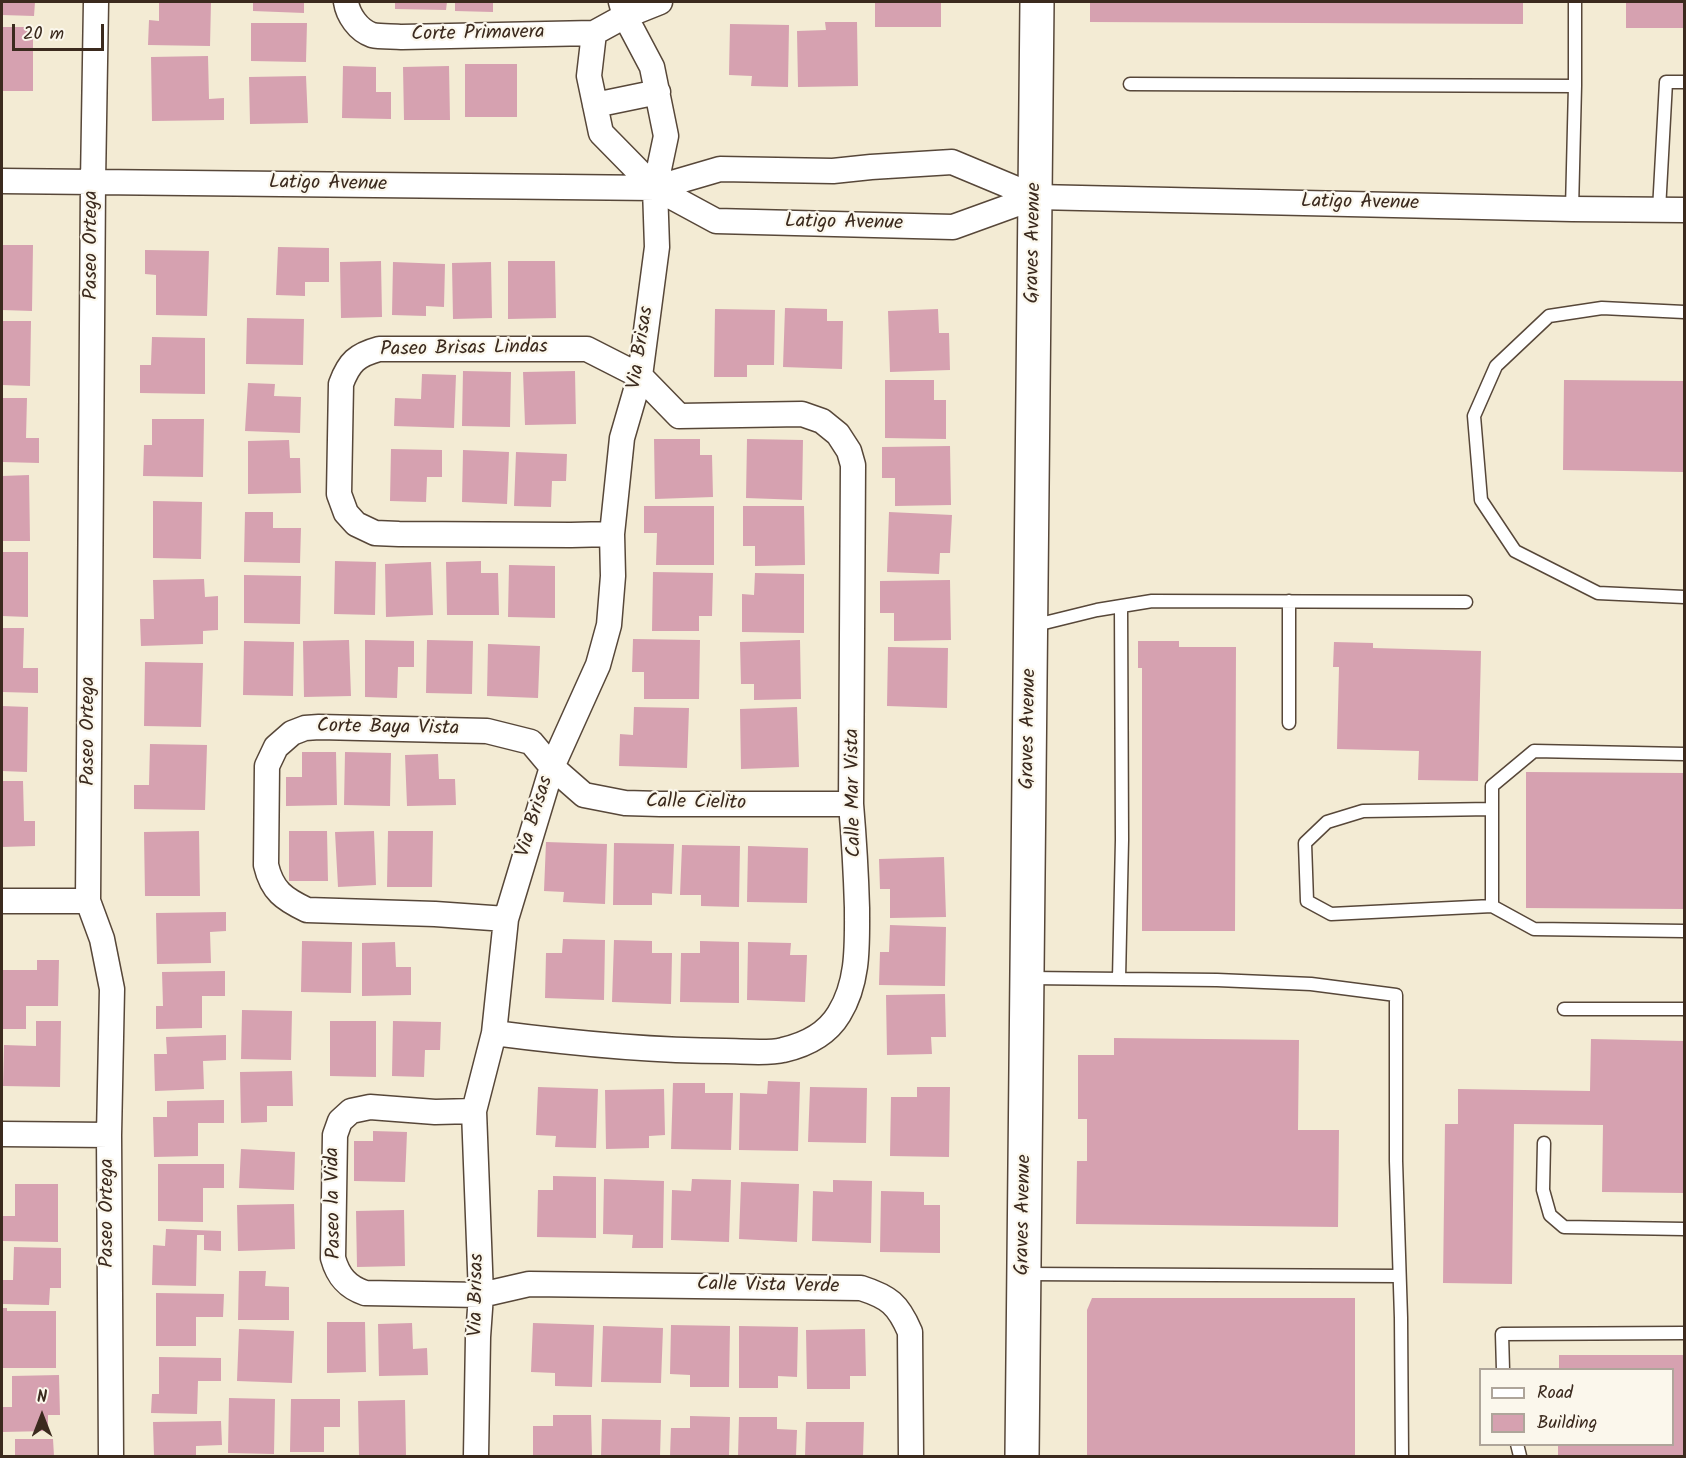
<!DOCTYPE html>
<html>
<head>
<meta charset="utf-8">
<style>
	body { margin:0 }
	#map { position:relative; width:1686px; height:1458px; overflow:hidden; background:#f3ebd4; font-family:Kalam,sans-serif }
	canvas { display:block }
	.frame { position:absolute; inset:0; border:3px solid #3b2a1e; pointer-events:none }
	.legend { position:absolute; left:1479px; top:1368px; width:195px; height:78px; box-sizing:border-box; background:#fbf7ec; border:2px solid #aea59a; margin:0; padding:8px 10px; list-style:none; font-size:18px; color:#3b2a1e }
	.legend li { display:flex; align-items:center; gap:12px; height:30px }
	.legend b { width:30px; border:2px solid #aea59a }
	.north { position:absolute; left:12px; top:1386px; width:60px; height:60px; -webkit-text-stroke:4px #fbf7ec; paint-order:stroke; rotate:0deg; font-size:16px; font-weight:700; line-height:24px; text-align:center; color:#3b2a1e }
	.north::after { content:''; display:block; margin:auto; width:21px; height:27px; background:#3b2a1e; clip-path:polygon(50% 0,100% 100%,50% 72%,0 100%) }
	.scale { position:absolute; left:12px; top:24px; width:92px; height:27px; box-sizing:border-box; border:3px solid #3b2a1e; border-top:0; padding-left:8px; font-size:18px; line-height:21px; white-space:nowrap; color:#3b2a1e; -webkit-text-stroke:4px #fbf7ec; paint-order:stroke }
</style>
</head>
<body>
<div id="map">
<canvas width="1686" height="1458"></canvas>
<div class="frame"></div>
<ul class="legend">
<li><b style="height:8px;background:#fff"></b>Road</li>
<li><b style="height:16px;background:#d6a1b0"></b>Building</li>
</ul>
<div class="north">N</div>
<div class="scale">20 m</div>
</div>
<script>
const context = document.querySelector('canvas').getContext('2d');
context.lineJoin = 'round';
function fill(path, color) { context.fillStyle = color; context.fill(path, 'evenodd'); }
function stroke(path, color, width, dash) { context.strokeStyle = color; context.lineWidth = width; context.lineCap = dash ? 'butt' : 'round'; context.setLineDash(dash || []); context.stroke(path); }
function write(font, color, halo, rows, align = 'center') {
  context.font = font + ' Kalam,sans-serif'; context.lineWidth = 4.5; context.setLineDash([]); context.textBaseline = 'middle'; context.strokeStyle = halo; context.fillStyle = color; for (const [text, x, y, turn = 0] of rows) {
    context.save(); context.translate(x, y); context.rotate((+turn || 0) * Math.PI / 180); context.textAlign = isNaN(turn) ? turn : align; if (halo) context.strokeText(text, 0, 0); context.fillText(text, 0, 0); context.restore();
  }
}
const building = new Path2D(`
	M2,2H35L34,16L2,15Z
	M159,2H211L210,46L148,45L149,20L159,21Z
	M253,2H304V13L253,11Z
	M395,2H447L446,10L395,9Z
	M455,2H493V12L455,11Z
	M875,2H941V27H875Z
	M1090,2H1523V24L1090,22Z
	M1626,2H1684V28H1626Z
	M825,22H857L858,86L798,87L797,31L826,30Z
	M251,23H307L306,62L251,61Z
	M730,24L789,25L788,87L751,86L752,76L729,75Z
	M2,27H33V91H2Z
	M208,56L209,99L224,98V120L152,121L151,57Z
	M465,64H517V117H465Z
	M343,66L376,67V92H391V119L342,118Z
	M449,66L450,120H404L403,67Z
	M306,76L308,123L250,124L249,77Z
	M2,245H33L32,311L2,310Z
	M278,247L329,248V282H305V296L276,295Z
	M145,250L209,251L207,316L156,315V275L145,274Z
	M381,261L382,317L341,318L340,262Z
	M508,261H555L556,318L508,319Z
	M393,262L445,264L444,307L426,306V316L392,315Z
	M491,262L492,318L453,319L452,263Z
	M785,308L827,309V321H843L842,369L783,367Z
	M715,309L775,310L774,365H747V377H714Z
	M938,309L939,333H949L950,370L890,372L888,311Z
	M247,318L304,319L303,365L246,364Z
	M2,321H31L30,386L2,385Z
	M152,337L205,338V394L140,393V365H151Z
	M463,371L511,372L510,427L462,426Z
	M575,371L576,424L525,425L523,372Z
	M422,374L456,375L454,428L394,426L395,398L421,399Z
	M885,380H934V400H946V439L885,438Z
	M1564,380L1684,381V472L1563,470Z
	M248,383L275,384L274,396L301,397L300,433L245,431Z
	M2,398H27L26,438H39V463L2,462Z
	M152,419H204L203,477L143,476L144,445H152Z
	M654,439H700V455H712L713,497L655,499Z
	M747,439L803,440L802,500L746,498Z
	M289,440L290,458H300L301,493L248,494V441Z
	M950,446L951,505L895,506V478H882V447Z
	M391,449L442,450V477H427L426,502L390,501Z
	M463,450L509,452L507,504L462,502Z
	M516,452L567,454L566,481H552L551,507L514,506Z
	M29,475L30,541H2V476Z
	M153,501L202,502L201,559L153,558Z
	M644,506H714V565H656L657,533H644Z
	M743,506H804L805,565L755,566V546H743Z
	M245,512H273V528H301L300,563L244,562Z
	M889,512L952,515L950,553H940L939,574L887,572Z
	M2,552H28V617L2,616Z
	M335,561L376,562L375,615L334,614Z
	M481,561V573H498L499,615H447L446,562Z
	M431,562L433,615L386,617L385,564Z
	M509,565L555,566V618L508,617Z
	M653,572L713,573L712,616H699V631H652Z
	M755,573L804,574V633L742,632V594L754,595Z
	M244,575L301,576L300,624L244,623Z
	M204,579L205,597L218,596V630L203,631V644L141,646L140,619H154L153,580Z
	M950,580L951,640L894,641V613H880V581Z
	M2,628H24L23,668H38V693L2,692Z
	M633,639L700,640L699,699H644V672H632Z
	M349,640L351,696L304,697L303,641Z
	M365,640L414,641V667H398L397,698L365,697Z
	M427,640L473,641L472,694L426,693Z
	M800,640L801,699L754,700V684H741L740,642Z
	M244,641L294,642L293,696L243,695Z
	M1138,641H1179V647H1236L1235,931H1142V668H1138Z
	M1334,642L1373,643V648L1481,651L1478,781L1418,780L1419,751L1337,749L1339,667H1333Z
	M488,644L540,646L538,698L487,696Z
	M888,647L948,648L947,708L887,706Z
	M145,662L203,663L201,727L144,726Z
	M2,706L28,707L27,772L2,771Z
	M634,707L689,708L687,768L619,766L620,734L633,735Z
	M797,707L799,767L741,769L740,709Z
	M150,744L207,745L205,810L134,809V785H149Z
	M302,752H336L337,805L286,806V777H302Z
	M345,752L391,753L390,806L344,805Z
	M438,754L439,779H455L456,805L407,806L405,755Z
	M1526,772L1684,773V909L1526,908Z
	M2,781H23L24,821H35V846L2,847Z
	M199,831L200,896H145L144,832Z
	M289,831H327L328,881H289Z
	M374,831L376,885L338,887L335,832Z
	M388,831H433L432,887H387Z
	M546,842L607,844L605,904L563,902L564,892L544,891Z
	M614,843L674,844L672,894L652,893V905H613Z
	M682,845L740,846L739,907L701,906V895H680Z
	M748,846L808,848L807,903L747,902Z
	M944,857L946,917L890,918V889H880L879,859Z
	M226,912V931L210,932L211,963L157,964L156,913Z
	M890,925L946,927L945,986L879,985L880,952H889Z
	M563,939L605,940L604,1000L545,998L546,953H562Z
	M614,940L652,941V953H672L671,1004L612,1002Z
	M302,941L352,942L351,993L301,992Z
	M700,941L739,942V1003L680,1002L681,953H700Z
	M395,942L396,967H411V995L362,996V943Z
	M748,942L791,943L790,955H807L805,1002L747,1000Z
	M37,960H59L58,1006H26V1029H2V970H37Z
	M225,971V996H202V1028L156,1029V1006H163L162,972Z
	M945,994L946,1037H931L932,1054L887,1055L886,995Z
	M242,1010L292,1011L291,1060L241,1059Z
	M36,1021H61L60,1087L3,1086L4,1045L36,1046Z
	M330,1021H376V1077L330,1076Z
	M393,1021L441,1022L440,1050H425L424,1077L392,1076Z
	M226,1035V1060L203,1061L204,1089L155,1091L154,1054H167L166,1037Z
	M1114,1038L1299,1040L1298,1130H1339L1338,1227L1076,1224L1077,1161H1087V1119H1078V1055H1114Z
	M1591,1039L1684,1041V1193L1602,1192L1603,1125L1514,1124L1512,1284L1443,1283L1445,1124H1458V1089L1590,1091Z
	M292,1071L293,1106H267V1122L241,1123L240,1072Z
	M768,1081L800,1082L798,1151L739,1150L740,1093L767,1094Z
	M673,1083H705V1093H733L731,1150L671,1149Z
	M538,1087L598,1089L596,1148L555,1147L556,1136L536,1135Z
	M810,1087L867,1088L866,1143L808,1142Z
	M917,1087H950L949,1157L890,1156L891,1097H917Z
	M664,1089L665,1135L649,1136V1148L606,1149L605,1090Z
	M224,1100V1123H198V1156L154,1157L153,1117H167V1101Z
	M373,1131L407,1132L405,1182L354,1181V1141H373Z
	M241,1149L295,1152L294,1190L239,1188Z
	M158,1164H224V1188H203V1222L158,1221Z
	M553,1176L596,1177V1238L537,1237L538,1190H553Z
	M604,1179L664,1181L663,1248H632L633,1235L603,1234Z
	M692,1179L731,1180L729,1242L671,1240L672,1190L691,1191Z
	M833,1180L872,1181L871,1243L812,1241L813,1191L833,1192Z
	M741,1182L799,1184L797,1242L739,1239Z
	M15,1184H58V1242L2,1241V1216H15Z
	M881,1191L924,1192V1205H940V1253L880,1252Z
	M294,1204L295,1249L238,1251L237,1205Z
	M404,1210L405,1266L357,1267L356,1211Z
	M166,1229L221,1231V1251L204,1250V1235H197L196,1286L152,1285L153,1245L165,1246Z
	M14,1247L61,1248V1288H50L49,1305L2,1304V1280H13Z
	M239,1271H266L265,1286L289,1287V1320H238Z
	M156,1293L224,1294L223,1317H196V1346H156Z
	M1092,1298H1355V1456H1087V1310Z
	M2,1308H7V1311H56V1368H2Z
	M327,1322H365L366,1372L327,1373Z
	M412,1323L413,1349L427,1348L428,1375L379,1376L378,1324Z
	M533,1323L594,1325L592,1387L555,1386V1373L531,1372Z
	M671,1325L730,1326L729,1387H690V1375L670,1374Z
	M603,1326L663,1328L661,1383L601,1382Z
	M739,1326L798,1327L797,1377L778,1376V1388H739Z
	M239,1329L294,1331L292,1383L237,1381Z
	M865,1329L866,1376H850V1389H807L806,1330Z
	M1559,1355H1684V1456H1558V1444H1672V1370H1559Z
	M159,1357L221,1358V1381H198L197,1414L151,1413L152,1394H159Z
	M59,1375L60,1415H48V1431L2,1432V1407H12V1376Z
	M229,1398L275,1399L274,1454L228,1453Z
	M291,1399H340V1427H324V1452H290Z
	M405,1400L406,1456H359L358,1401Z
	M553,1415H591L592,1456H533V1426H553Z
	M690,1416L730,1417L729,1456H670L671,1428H690Z
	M739,1417H777V1429L797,1430L796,1456H738Z
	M602,1419L661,1420L660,1456H601Z
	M221,1421L222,1445L196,1446V1456H154L153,1422Z
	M806,1422H864L863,1456H805Z
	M15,1439H53L54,1456H15Z`);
const lane = new Path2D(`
	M1130,84L1575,86V2
	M1572,209L1575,86
	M1659,210L1666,82H1684
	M1684,312L1602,308L1549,316L1496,366L1474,416L1481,500L1515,551L1598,593L1684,597
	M1032,626L1097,610L1152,601L1466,602
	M1289,723V601
	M1684,754L1534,751L1492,786V906L1534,929L1684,931
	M1492,906L1331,914L1307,901L1305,843L1327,822L1363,811L1492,809
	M1029,978L1217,980L1311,984L1396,995V1161L1401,1318L1402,1456
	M1119,979L1122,840L1121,606
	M1564,1009H1684
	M1544,1143L1543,1190L1550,1215L1564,1227L1684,1229
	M1026,1274L1399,1276
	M1503,1370L1502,1334L1684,1333
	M1517,1444L1520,1456`);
const street = new Path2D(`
	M96,2L93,182L88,901L102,939L112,989L109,1135L111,1456
	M346,2C348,15 358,30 372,35C381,37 393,36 402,37L594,33L625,16L660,2
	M594,33L589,76L601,133L655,188
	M595,105L658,92
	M2,181L655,188
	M1036,197L952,162L871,167L833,171L720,169L655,188L716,221L953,227L1036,197L1572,209L1684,210
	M2,901H88
	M506,919L435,914L307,910C284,899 272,891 266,865L267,766L276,747L292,733L305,728L319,727L487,731L531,742L552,767L584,795L625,803L660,804H851
	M494,1033C571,1043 647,1051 725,1051C741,1051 768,1054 783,1050C805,1045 827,1034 839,1014C859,982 857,944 857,908C856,873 854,839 851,804L853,465L849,451L838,434L822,421L802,414L679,416L640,376L587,349H379C357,355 349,362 341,384L339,494L346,513L356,524L375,533L399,534L571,535L612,534
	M474,1111L435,1112L370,1107L351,1111L340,1121L335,1135L333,1258C338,1276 347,1287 365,1293L481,1295L529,1284L861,1288C889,1297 898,1304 910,1332L911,1456
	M2,1134L109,1135
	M476,1456L478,1337L481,1295L474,1111L494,1033L506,919L552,767L598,665L609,625L613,576L612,534L622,438L640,376L657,247L655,188L666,136L652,67L625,16L621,2`);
const secondary = new Path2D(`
	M1022,1456L1037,2`);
const streetNames = [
	["Corte Primavera",478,35,-1],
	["Latigo Avenue",328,185,1],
	["Latigo Avenue",1360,204,1],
	["Latigo Avenue",844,224,1],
	["Graves Avenue",1035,243,-89],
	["Paseo Ortega",93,245,-90],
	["Via Brisas",642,348,-81],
	["Paseo Brisas Lindas",464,350,-1],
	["Corte Baya Vista",388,729,1],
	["Graves Avenue",1030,729,-89],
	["Paseo Ortega",90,731,-90],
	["Calle Mar Vista",855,793,-91],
	["Calle Cielito",696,804,1],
	["Via Brisas",536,817,-73],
	["Paseo la Vida",335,1203,-91],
	["Paseo Ortega",109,1213,-90],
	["Graves Avenue",1025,1215,-89],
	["Calle Vista Verde",768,1287,1],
	["Via Brisas",478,1295,-89]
];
fill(building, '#d6a1b0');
stroke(lane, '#574739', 15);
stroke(street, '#574739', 27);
stroke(secondary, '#574739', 36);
stroke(lane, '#fff', 12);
stroke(street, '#fff', 24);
stroke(secondary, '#fff', 33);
write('20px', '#3b2a1e', '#fbf7ec', streetNames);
</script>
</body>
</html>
